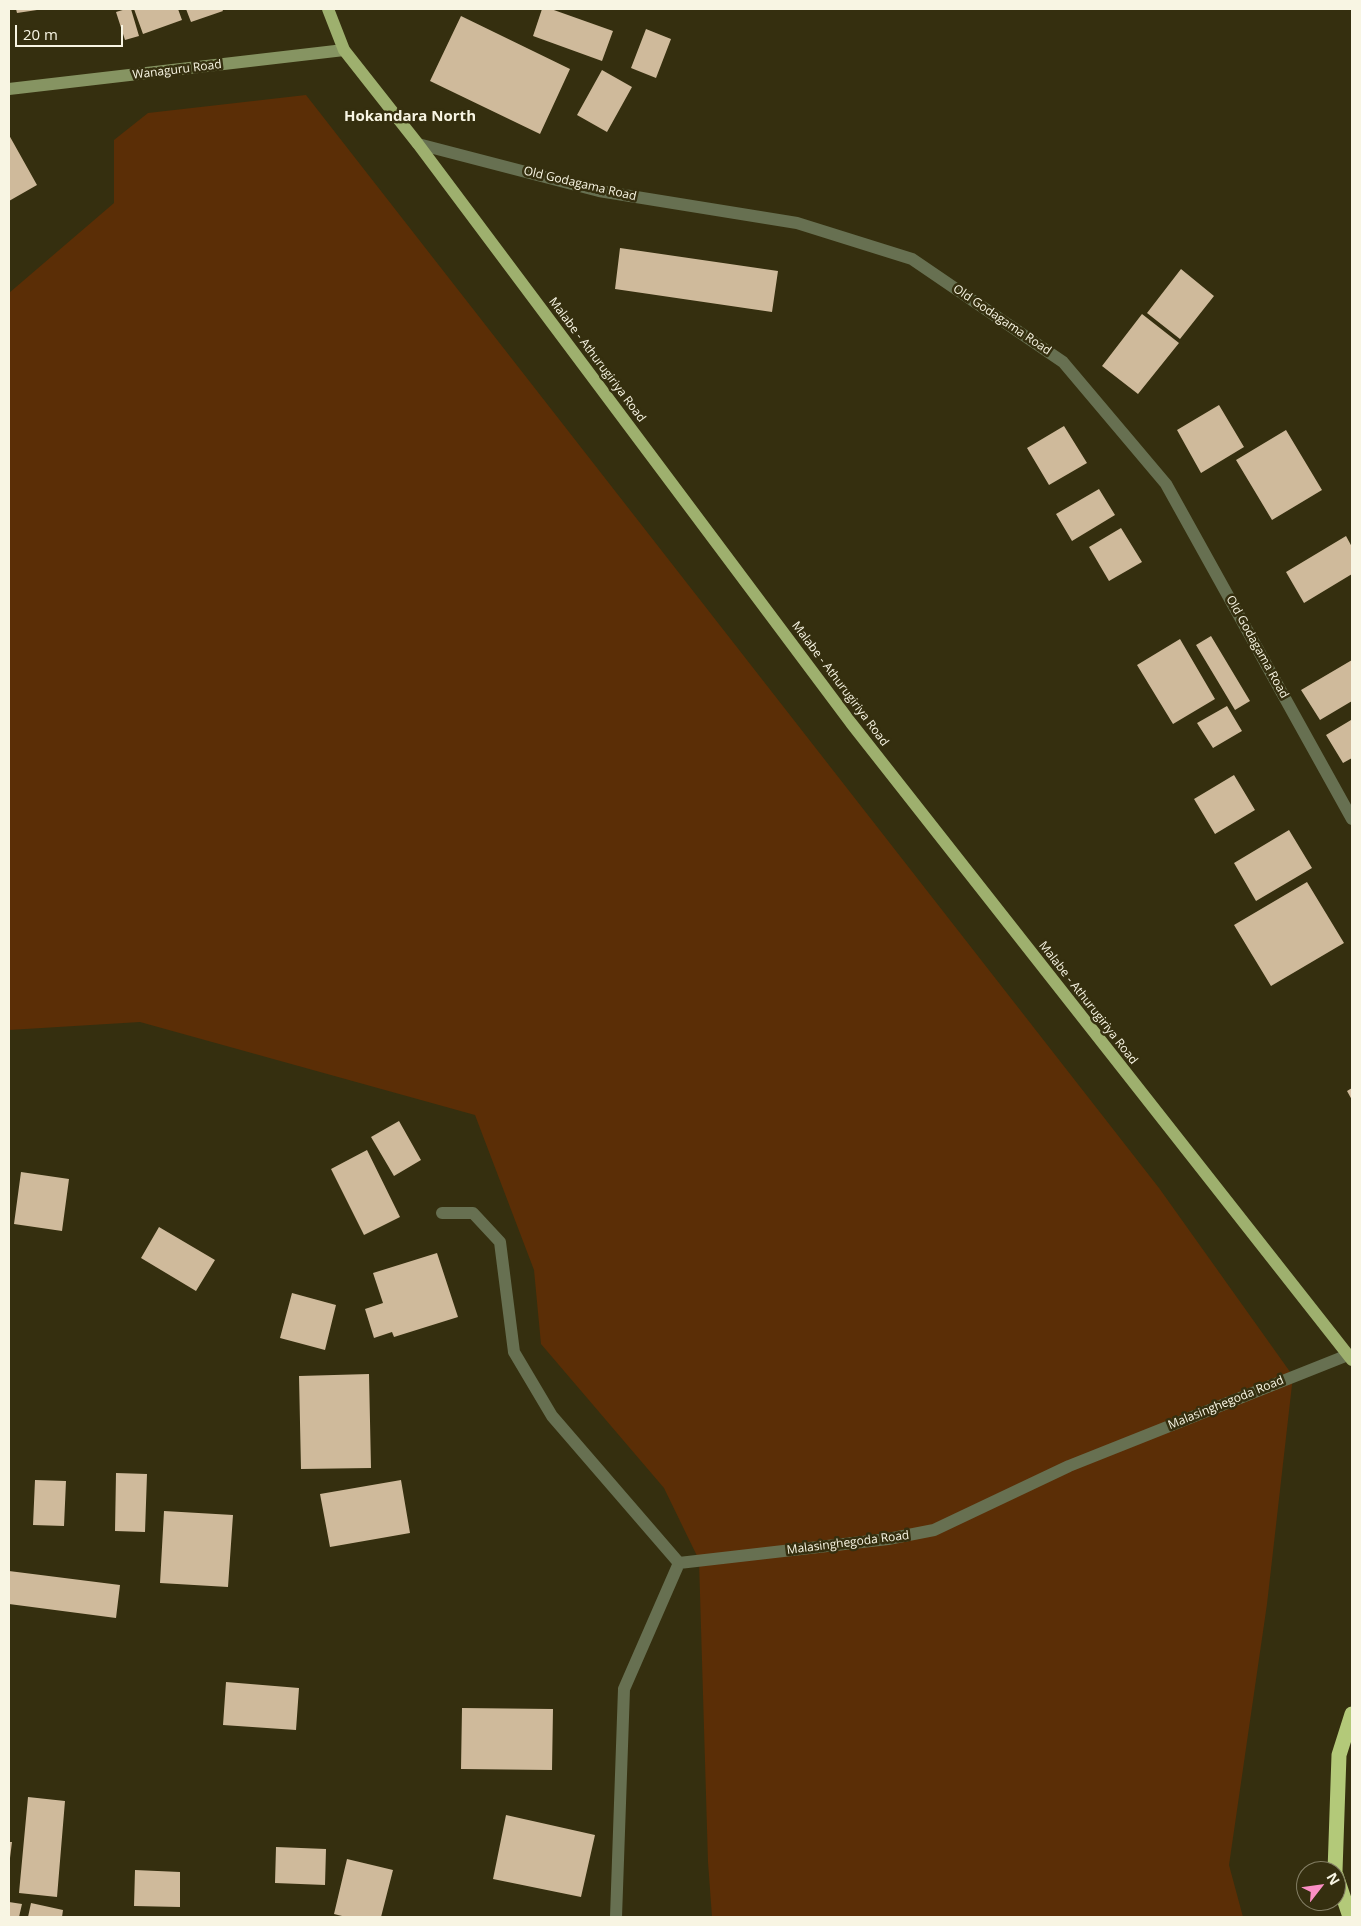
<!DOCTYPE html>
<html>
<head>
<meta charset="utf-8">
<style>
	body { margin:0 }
	#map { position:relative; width:1361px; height:1926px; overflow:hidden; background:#352f0f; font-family:"Open Sans",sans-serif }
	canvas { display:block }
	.frame { position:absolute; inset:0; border:10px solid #f8f5e3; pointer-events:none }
	.north { position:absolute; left:1296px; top:1861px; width:50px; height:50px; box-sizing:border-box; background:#352f0f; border:1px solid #837e64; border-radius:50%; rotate:60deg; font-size:14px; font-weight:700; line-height:20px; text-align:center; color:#f8f5e3 }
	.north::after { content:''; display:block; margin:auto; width:18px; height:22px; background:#fb8fc4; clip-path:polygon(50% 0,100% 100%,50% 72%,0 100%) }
	.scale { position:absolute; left:15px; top:25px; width:108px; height:22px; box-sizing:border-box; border:2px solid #f8f5e3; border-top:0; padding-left:6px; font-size:15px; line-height:18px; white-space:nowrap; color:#f8f5e3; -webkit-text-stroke:4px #352f0f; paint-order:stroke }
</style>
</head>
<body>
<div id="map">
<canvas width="1361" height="1926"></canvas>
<div class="frame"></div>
<div class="north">N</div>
<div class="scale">20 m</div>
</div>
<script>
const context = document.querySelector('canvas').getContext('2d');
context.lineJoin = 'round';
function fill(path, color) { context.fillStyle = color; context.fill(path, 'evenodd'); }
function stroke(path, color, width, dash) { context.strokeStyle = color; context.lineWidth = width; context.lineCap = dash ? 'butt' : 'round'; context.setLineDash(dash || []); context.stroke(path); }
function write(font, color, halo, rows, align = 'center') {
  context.font = font + ' "Open Sans",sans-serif'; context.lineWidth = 5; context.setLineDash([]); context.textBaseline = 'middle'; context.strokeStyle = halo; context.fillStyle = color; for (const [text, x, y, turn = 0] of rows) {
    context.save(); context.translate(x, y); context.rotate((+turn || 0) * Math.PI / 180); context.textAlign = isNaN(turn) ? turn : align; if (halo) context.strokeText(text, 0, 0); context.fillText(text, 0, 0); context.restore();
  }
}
const green = new Path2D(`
	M306,95L1159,1188L1293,1376L1267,1604L1229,1865L1243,1917H712L708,1862L699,1560L664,1488L541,1344L534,1270L475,1115L140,1022L9,1030V293L114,203V140L148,113Z`);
const building = new Path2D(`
	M16,9H37V10L17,13Z
	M126,9H131L139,36L125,40L116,12Z
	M134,9H178L182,20L143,34Z
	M186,9H222L223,11L191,22Z
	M542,9H551L613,31L602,61L533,36Z
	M461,16L570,69L540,134L430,81Z
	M646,29L671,39L656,78L631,68Z
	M602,70L632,87L607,132L577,115Z
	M9,135L37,185L9,201Z
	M620,248L778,271L772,312L615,289Z
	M1181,269L1214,296L1180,339L1147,313Z
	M1142,314L1179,343L1138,394L1102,366Z
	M1219,405L1244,447L1201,473L1177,430Z
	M1064,426L1087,463L1049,485L1027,448Z
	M1286,430L1322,490L1272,520L1236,460Z
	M1099,489L1115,515L1072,541L1056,514Z
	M1121,528L1142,562L1109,581L1089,547Z
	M1346,536L1352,547V574L1304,603L1286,572Z
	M1211,636L1250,701L1235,710L1196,645Z
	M1180,639L1215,699L1173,724L1137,665Z
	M1352,660V701L1320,720L1301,690Z
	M1227,706L1242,731L1213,748L1197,723Z
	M1351,720L1352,758L1343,763L1326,735Z
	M1234,775L1255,810L1215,834L1194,799Z
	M1289,830L1312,868L1256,901L1234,863Z
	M1307,882L1344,943L1271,986L1234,925Z
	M1352,1088V1100L1347,1091Z
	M399,1121L421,1160L394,1176L371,1137Z
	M367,1150L400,1217L364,1235L331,1169Z
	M21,1172L69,1179L62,1231L14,1224Z
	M159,1227L215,1260L196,1291L141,1258Z
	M437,1253L458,1317L394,1337L392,1332L374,1338L365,1309L383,1303L373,1273Z
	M292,1293L336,1305L325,1350L280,1338Z
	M369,1374L371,1468L301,1469L299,1376Z
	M116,1473L147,1474L145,1532L115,1531Z
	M35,1480L66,1481L64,1526L33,1525Z
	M401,1480L410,1533L330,1547L320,1494Z
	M164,1511L233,1515L228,1587L160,1583Z
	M9,1571L120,1585L116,1618L9,1604Z
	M226,1682L299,1688L296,1730L223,1725Z
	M462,1708L553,1709L552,1770L461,1769Z
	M28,1797L65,1801L57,1897L19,1893Z
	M506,1815L595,1835L581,1897L493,1879Z
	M9,1842H12L10,1858H9Z
	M276,1847L326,1849L325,1885L275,1883Z
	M347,1859L393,1870L381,1917H346L334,1914Z
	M135,1870L180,1872V1907L134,1906Z
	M9,1902L22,1904L19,1917H9Z
	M31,1903L63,1910L62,1917H28Z`);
const street = new Path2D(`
	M418,144L599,191L797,223L912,259L1063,362L1166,484L1352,819
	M442,1213H473L500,1242L514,1352L552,1416L679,1563
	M616,1917L624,1689L679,1563L888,1539L934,1530L1069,1466L1348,1355`);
const secondary = new Path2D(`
	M9,89L344,50`);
const primary = new Path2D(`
	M328,9L344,50L418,144L851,723L1352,1360`);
const highway = new Path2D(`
	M1335,1871L1339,1755L1352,1714
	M1336,1875L1350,1917`);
const streetNames = [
	["Wanaguru Road",177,70,-7],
	["Old Godagama Road",580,184,13],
	["Old Godagama Road",1002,320,34],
	["Malabe - Athurugiriya Road",597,360,53],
	["Old Godagama Road",1257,647,61],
	["Malabe - Athurugiriya Road",840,684,53],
	["Malabe - Athurugiriya Road",1088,1003,52],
	["Malasinghegoda Road",1226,1403,-22],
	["Malasinghegoda Road",848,1543,-7]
];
const quarterNames = [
	["Hokandara North",410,117]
];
fill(green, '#5b2e06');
fill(building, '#cfba9b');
stroke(street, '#677051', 12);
stroke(secondary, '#869462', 12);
stroke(primary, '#9eb06e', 12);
stroke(highway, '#b3c979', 15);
write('12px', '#f8f5e3', '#352f0f', streetNames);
write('bold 15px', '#f8f5e3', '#352f0f', quarterNames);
</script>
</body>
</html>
